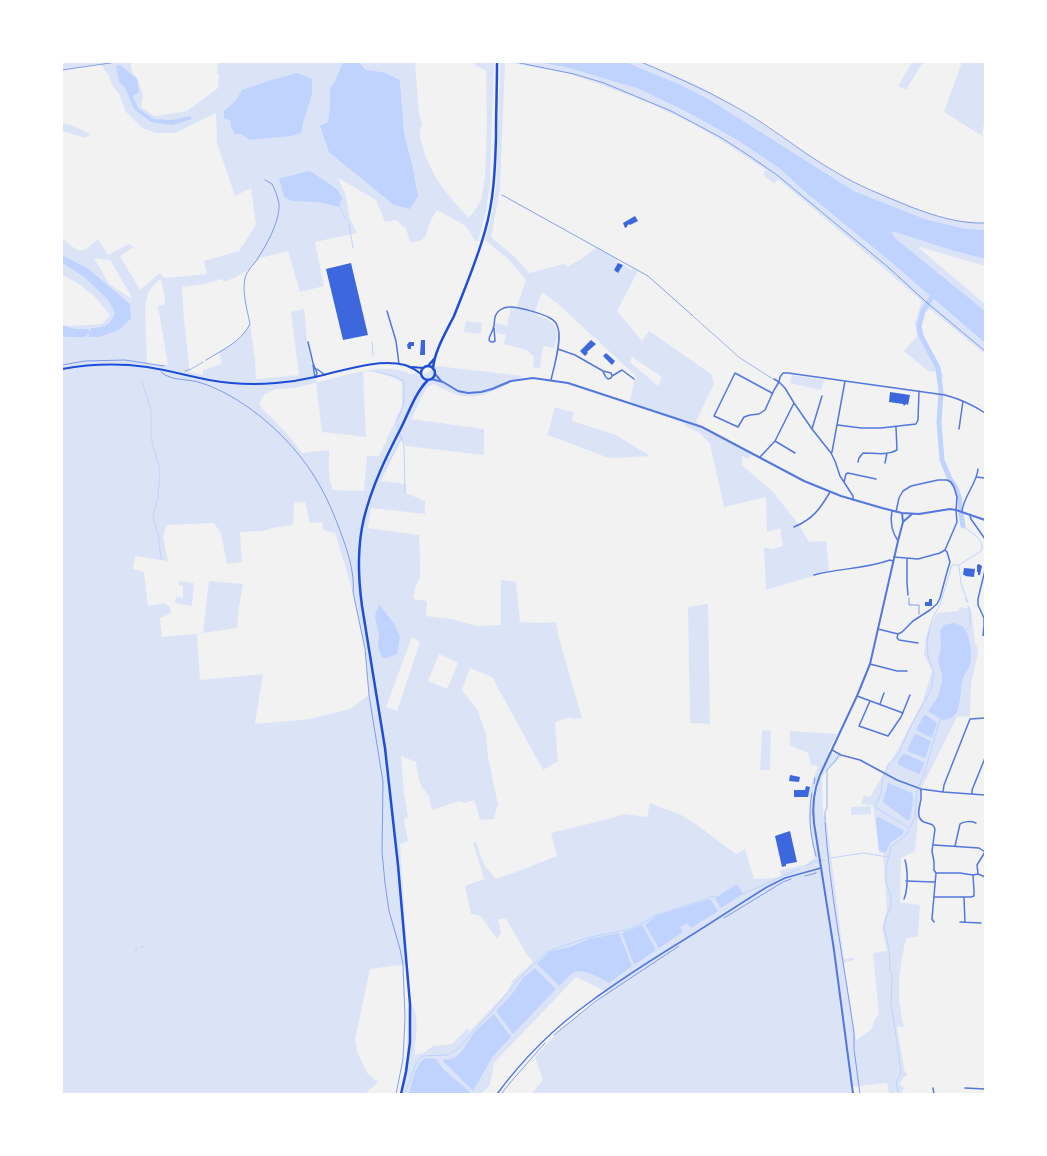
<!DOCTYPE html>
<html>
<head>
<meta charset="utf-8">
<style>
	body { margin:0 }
	#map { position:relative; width:1047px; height:1156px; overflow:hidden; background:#f2f2f2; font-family:Mulish,sans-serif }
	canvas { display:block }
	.frame { position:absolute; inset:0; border:63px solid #fff; pointer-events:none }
</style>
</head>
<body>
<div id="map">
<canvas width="1047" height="1156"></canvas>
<div class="frame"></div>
</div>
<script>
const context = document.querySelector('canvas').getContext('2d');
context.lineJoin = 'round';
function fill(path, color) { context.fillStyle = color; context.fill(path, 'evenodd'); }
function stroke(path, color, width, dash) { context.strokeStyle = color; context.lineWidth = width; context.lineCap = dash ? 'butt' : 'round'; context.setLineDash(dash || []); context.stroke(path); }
const green = new Path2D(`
	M74,62H130L132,72L137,78L143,96L141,107L155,116L187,111L218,88L219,74H217L218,62H343L334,83L330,88V106L328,122L418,196L413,168L404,133L400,80L383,72L366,70L359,62H415L419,114L422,124C418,133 420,136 422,145C431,176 447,195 469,218L481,201L485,177L487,121L486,71L474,64L473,62H494L490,183L486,211L478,241H475L466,226L437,210C435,214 432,217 431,221C424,235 430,241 410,242L406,229L396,220L385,222L376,200L338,178L345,193L350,219L357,233L315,242L324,286L300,292L288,251L260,258L249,269L236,277L224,282L222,279L204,284L182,287L184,319L190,373L203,375V370L222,364L219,352C232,344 244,338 250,323L255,359L256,379L299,375L291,312L304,309L308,350L317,382C341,377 368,367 393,369C401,369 410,376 417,373L420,377L437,366L524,376C503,386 481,402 457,395C449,392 441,388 434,384L427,387L411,419L484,429V455L406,446L401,439L381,481L406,484V493L425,501V514L371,508L368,528L419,535L420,559V578L416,585L413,599L427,601L426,616L451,619L477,626L501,625V580L516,582L520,622L538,623L556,622L559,638L582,718L573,719L572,717L555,722L558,761L543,770L492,677L470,668L462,690L477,709L486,734L488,757L498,805L497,806L494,819L480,820L476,805L474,800L465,803L459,801L432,810L429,796L421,786L418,776L416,762L401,756L404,793L408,817L404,819L408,841L400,844L408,964L370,969L355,1039L357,1051L367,1073L378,1082L365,1094H62V335L65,337L90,333L100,337L130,304L89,269L64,256L62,259V238C80,253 80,256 98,239L108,255L129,244L134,247L120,256L140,290L160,273L165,278L207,274L204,261L239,251L256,225L251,188L235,196L217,143L216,113L175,133H157L142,128L126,112L119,94L112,85L109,76L100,64L62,70V64ZM242,90L312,95L303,123L269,138L251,140L231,127V121L224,111L236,100ZM288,177L339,206L318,202L279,178ZM94,258L110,260L129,292L132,299L109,284ZM161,279L164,293L165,304L158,306L168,365L147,364L145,308L148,293L155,284ZM363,371C378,372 390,375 402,382V406L379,456H367L364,491L333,490L329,477V450L302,453L288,435L271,417L263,410L260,404L261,399L265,394L276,389L294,388L316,383L322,432L366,437ZM305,502L310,523L322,522L323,530L335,533L353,592L365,649L369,695L350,709L310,719L255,724L263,674L200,680L197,634L162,637L160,618L171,613L170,607L164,603L148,606L144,572L133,569L135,556L168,561L163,536L167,525L214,523L221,533L227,564L242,562L240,532L263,531L272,528L293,525L294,503ZM412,637L420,642L397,711L386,707ZM439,654L458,663L447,689L428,681Z
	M500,62H539L569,68L639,89L691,114L737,140L779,168L804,191L886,258L985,343V354L930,309C926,311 924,314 923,319C918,336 932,348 938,362C940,367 942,372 944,377H940L938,372L928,371L904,351L917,336L915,323L922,301L860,248L778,179L774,184L763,175L766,170L722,141L695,125L649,103L591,81L566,73L505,62L500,189L491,237L515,257L529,273L564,264L567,267C577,261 588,256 596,247L618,260L617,262L632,270L633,268L638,271L617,311L642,341L649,331L711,374L714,384L696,421L701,428L752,454L748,459L742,456V465L774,493L799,525L809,542L826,541L829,571L766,590L764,547L772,549L783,546L780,528L767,532L766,497L724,507L710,444L700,433L685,426L686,424L630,403L634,381L637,377L559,305L542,292L534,314C544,318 558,321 557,335C557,339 555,344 554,348L543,346L540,368L533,367L534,357L527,350L504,344L506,335L496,333L495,323L507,326L511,307L516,309L526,280L508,259L485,240L491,218L496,186ZM632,357L662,377L658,386L630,362Z
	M626,62H641L699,86L752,117L834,172L861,186L902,203L937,216L953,220L984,223L985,222V230L966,229L925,219L854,191L710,100L681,85Z
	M912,62H923L906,90L898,86Z
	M962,62H985V116L982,136L944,112Z
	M62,123L71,125L90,134L86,138L62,131Z
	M892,232H895L954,251L985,259V266L920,247L919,248L985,304V311L895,238L892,235Z
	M62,263L84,277L108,300L115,313C109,326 105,327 91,328L89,332L88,329H76L63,325L69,326L102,324L110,315L95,297L79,284L62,275Z
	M466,321L482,323L481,334L464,332Z
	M792,375L824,380L821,390L790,383Z
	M555,407L563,410L574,412L572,421L616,435L650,456L615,458L606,457L556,438L547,435C551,426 552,416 555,407Z
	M179,581L194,583L192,606L175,603L176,597L183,598V586L179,585Z
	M209,581L243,584L239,607L237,628L203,633Z
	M708,604L710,724L690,723L688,607Z
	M960,607L971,609L975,643L977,646L978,653L971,684L970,716L957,717L921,789L915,851L901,858L900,902L920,905L918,937L906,938C901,963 896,986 901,1012C902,1017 902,1023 905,1026L897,1027L905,1073H908L899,1084L905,1088L900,1094L897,1092L889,1094L887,1083L850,1087L851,1094H531L543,1080L535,1057C546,1044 557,1032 570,1022C583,1012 596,1003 607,992L576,977L494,1063L490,1085L481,1094H400L407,1055L409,1001C422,1014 414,1040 415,1055L423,1053L433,1046L452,1044L468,1028L469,1032L509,990L512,981L533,962L527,955L506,919H498L501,933L497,939L481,916L471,914L465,886L484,879L473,842H476C479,850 481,859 485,866C489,872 492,872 495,879L516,872L557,856L551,833L616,817L620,814L621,816L624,814L647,817L650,803L681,815L697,825L736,854L745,849L754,879L773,878L781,876L780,870L805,865L815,858L809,822L810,797H808L813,777H814L818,766L811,765L808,753L790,745V731L837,734L828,752L842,756L822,776L823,815L826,816L844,959L854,958V960L845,962L844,964L856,1040L871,1030L875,1019L879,1014L873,953L887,951L882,927L887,910L883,853H879L873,805L861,804L864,795L870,797L898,749L923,701L932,670L924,655L926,636L937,613L958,611Z
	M762,730L771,731L770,770H760Z
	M871,806V814L851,815V807Z`);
const water = new Path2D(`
	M343,62H359L366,70L383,72L400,80L404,133L413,168L418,196L410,209L394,205L329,152L320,126L328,122L330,106V88L334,83Z
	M539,62H626L681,85L710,100L854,191L925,219L966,229L985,230V259L954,251L895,232H892V233L895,238L985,311V343L886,258L804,191L779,168L737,140L691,114L639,89L569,68Z
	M120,65L137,79L139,92L133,96L138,108L154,119L173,120L190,116L192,119L172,125L151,122L134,109L125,88L119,82L116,66Z
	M297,73L312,79V95L303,123L301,133L291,136L250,140L241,134H235L231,127V121L224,118V111L236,100L242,90L271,80Z
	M310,171L337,189L342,198L339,207L318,202L292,201L284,197L279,178C290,177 299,173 310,171Z
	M64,256L89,269L130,304L131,318L119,330L99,337H89V333L85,337H65L62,335V325L76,329H89L90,332L91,328C105,327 109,326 115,313L108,300L84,277L62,263V259Z
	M379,604L394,624L400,637L397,654L386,658L382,657L378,648L379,636L375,616Z
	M953,623C957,624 961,625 964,628C970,634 972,656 970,664C969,669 965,673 963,678C958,691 965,720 942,720L928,711L938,697L942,682V674L938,661L941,648L940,631L944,625Z
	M924,715H926L937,723L932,738L916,730Z
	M915,734H916L931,741L925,758L907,751V750Z
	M905,754L923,762L924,764L920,773L919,774L901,766L898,764V761L902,755Z
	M888,783L912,793C914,798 912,815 909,820H907L883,802Z
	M878,817L903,830L904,831L903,834L890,843L886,852H883L879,850L876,819Z
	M737,884L743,894L721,908L715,898Z
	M710,899L718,911L691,928L687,923L680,927L683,932L659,948L645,925L656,916Z
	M642,925L656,950L634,965L622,933Z
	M619,933L632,966L609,983C601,978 581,967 573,973C568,976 564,982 559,986L537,964L548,952L570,947L589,939Z
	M535,968L556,989L513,1034L496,1011L512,994L522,979Z
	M494,1014L511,1037L493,1056L473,1091L443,1061L444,1059C460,1063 467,1041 475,1032C481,1026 488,1020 494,1014Z
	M425,1058L436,1059L444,1070L470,1092L469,1094H409C412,1082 415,1066 425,1058Z`);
const stream = new Path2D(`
	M339,205L346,220
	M349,224L353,248
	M372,342L373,356
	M376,370L377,372L393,376L404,381V399L403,406L397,421
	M142,381L151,410V438L160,470L158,497L153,517L158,534L161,559
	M397,424L404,446L405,492
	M384,472L402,437
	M959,565L981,551C986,540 970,532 963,526
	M959,566L961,584L968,602
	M965,599L967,602
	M966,630L970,626V612L968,606
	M919,786L925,771L940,720
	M909,828L875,807L881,793L883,776L889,763L897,757L912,724L931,690L934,673L928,656L927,643L929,630L933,617L940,605L952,565H959
	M831,858L863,853L888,857
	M806,866L815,861L825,860
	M743,894L799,869
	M140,947L144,946
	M136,948V953
	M405,1094L415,1066L422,1056L447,1055L457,1050L468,1037L491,1013L516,982L546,952L587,938L629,929L644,922L654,916L709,898L711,896L716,897
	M898,1094L896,1081L901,1074L896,1036L891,1003L892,977L890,970L889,948L884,928L886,918L891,906V896L886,881V868L891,847L906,835L915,818L917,790`);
const river = new Path2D(`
	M935,292L923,311L919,326L921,336L938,368L941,392L939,422L942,460L950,479L956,488L960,500V508L963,526`);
const building = new Path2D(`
	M635,216L638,221L630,225L629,224L627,226V227L625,228L623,223Z
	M351,263L368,335L343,340L326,269Z
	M618,263L623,265L618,273L614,270Z
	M421,340H425V355H420Z
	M591,340L596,344L587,352L588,353L585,356L580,351Z
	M409,342H414V346H411V349H408L407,345Z
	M606,353L615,361L612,365L603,356Z
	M890,392L910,395L908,405L906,404L904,406L903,404L889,402Z
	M979,564L982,566L980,575H978V572H977V565Z
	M964,568L975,569L974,577L965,576V575H963Z
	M929,599H932V606H925V602H929Z
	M790,775L800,777L799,782L789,781Z
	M806,786L810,787L808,797H794V790H805Z
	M790,831L797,862L786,864V866L782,867L775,836Z`);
const path = new Path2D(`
	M515,62L574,74L604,83L671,111L720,137L748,155L777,175L888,267L925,301L985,351
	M641,62C679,78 717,95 753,117C780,134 806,155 834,171C858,186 885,196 911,207C935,216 960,224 985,223
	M62,70L117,62
	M502,195L648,276L693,316
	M206,360C222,350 241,342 250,324C247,309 242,293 245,278C247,270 254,265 258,258C267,244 280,221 279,204C278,197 275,190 272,184L265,180
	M62,365L85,361L125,360L164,366
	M161,372C172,382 188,378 201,383C209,385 216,389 223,392C262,412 299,448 320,486C329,502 336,519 342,536C348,552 355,575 353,592L365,649L369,695L383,782L382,852L385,883L389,911L400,949L403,965L405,1018L403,1059L396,1094
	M909,598V605H919V614
	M814,784L815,778
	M812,793C808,813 810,836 816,856
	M825,822C830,893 844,963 854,1033V1049L860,1094
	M805,876L816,873V872
	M724,918L783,882L791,879
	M554,1035L596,1001L679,946
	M501,1094L515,1077L545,1043`);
const service = new Path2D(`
	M694,317L740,358L773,379
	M185,371L191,369L203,362
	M825,820V812L827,807V770L836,760L839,755`);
const minor = new Path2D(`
	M387,311L396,341L399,364
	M494,328L495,341L493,342H491L489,340C489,336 492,333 493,329C496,322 492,316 500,310C503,308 506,307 509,307C517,306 543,314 550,318C554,320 557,324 558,328C562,340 554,367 551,380
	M308,342L313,363L317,373L316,377
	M558,349L575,355L603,371L611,373L612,376L611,378L608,379C605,377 604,374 603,371
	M313,365L315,377
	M317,369L325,375
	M612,376L622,370L634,379
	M774,379L779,382L785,388L794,403L812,429L831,453L835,461L840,476L853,496V500
	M772,393L735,373L714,416L738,427L744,417L750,415L759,414L765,410L774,390L779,382L780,377L783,373H788L945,395C960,399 973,405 985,413
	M838,425L861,428H881L916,424L918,420L919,391
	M812,429L822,396
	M959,429L963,401
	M775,441L795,453
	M831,453L832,452L845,381
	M760,457L775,441L794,403
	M858,462L859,458L863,453C874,453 887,456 897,450L896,427
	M885,463L887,453
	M976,477L985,478
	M844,482L846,474L848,473L876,479
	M892,511C890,521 892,532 898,541
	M962,511C964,496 977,483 978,469
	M970,516L971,519L985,539
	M794,527C813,519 820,509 830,492
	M894,557L918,559L940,553L945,550L957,522L956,510L957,497L954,487L951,482L947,480H938L911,486L903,491L899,498L896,512
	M907,559V583L908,595
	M985,570L978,599V605L984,618V626L983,635L985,636
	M814,575C840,568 865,569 890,560L893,561
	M878,629L898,634L902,632L913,621L930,610L937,604L940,598L947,572L950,562L947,552L945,550
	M898,634L897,638L899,640L918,643
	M870,664L897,671H907
	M857,696L903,713
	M870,701L859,726L888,736L901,717L910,695
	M880,704L884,693
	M832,750L841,755L860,760L897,780L921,789L943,792L985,795
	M921,789C921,792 921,796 921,799C920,806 915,818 924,822C929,824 933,823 935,829L932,851L934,862V870L936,873L932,919L934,922
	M943,792L944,785L970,719L985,718
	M972,794V790L985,758
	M934,845L979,848L985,852
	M955,846L960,824C964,821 971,821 976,823
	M936,873H960L973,875L978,874L985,877
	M978,874L977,865L985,852
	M906,881L934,882
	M934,897H971L974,896V891L973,875
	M964,898L965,922
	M904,899C908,890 908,870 905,860
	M960,922L981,923
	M933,1088L934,1094
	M965,1088L985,1089
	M497,1094C523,1059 555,1027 590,1002C617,982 645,964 674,946C705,927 735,907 767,887L785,878L821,868`);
const tertiary = new Path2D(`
	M435,374L442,382
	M431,379L443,382L458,391L468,393L481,392L492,389L511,381L533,378L568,383L702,427L804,481L841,496L882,508L902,513L919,514L950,509L956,510L985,520
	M904,521L912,514
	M853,1094L834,950L814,823C812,807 814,790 820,775L857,696L870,664L898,541L903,522L902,513`);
const secondary = new Path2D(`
	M412,367L423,368
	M62,369C90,364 118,363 147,367C168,370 188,376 209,380C231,384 254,385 276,383C289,382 302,380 315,377C342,371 378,358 405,365C411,367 416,370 421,374`);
const primary = new Path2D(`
	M428,366L435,358
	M421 373a7 7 0 1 1 14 0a7 7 0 1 1-14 0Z
	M433,369C434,352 446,332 454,316C465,288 477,260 485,231C494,200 495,169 496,138C496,112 497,87 497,62
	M401,1094L406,1072L410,1042V1004L398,865L385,748L362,606C358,577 357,547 364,518C372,486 386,457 401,428C409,412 415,393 428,380`);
fill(green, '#dbe4f7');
fill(water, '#bfd3fe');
stroke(stream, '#bfd3fe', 1);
stroke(river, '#bfd3fe', 5);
fill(building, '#3d67dc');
stroke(path, '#1d4ed8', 0.5);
stroke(service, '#5277de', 0.5);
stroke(minor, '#5277de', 1.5);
stroke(tertiary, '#5277de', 2);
stroke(secondary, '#1d4ed8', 2);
stroke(primary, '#1d4ed8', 2.5);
</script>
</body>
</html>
